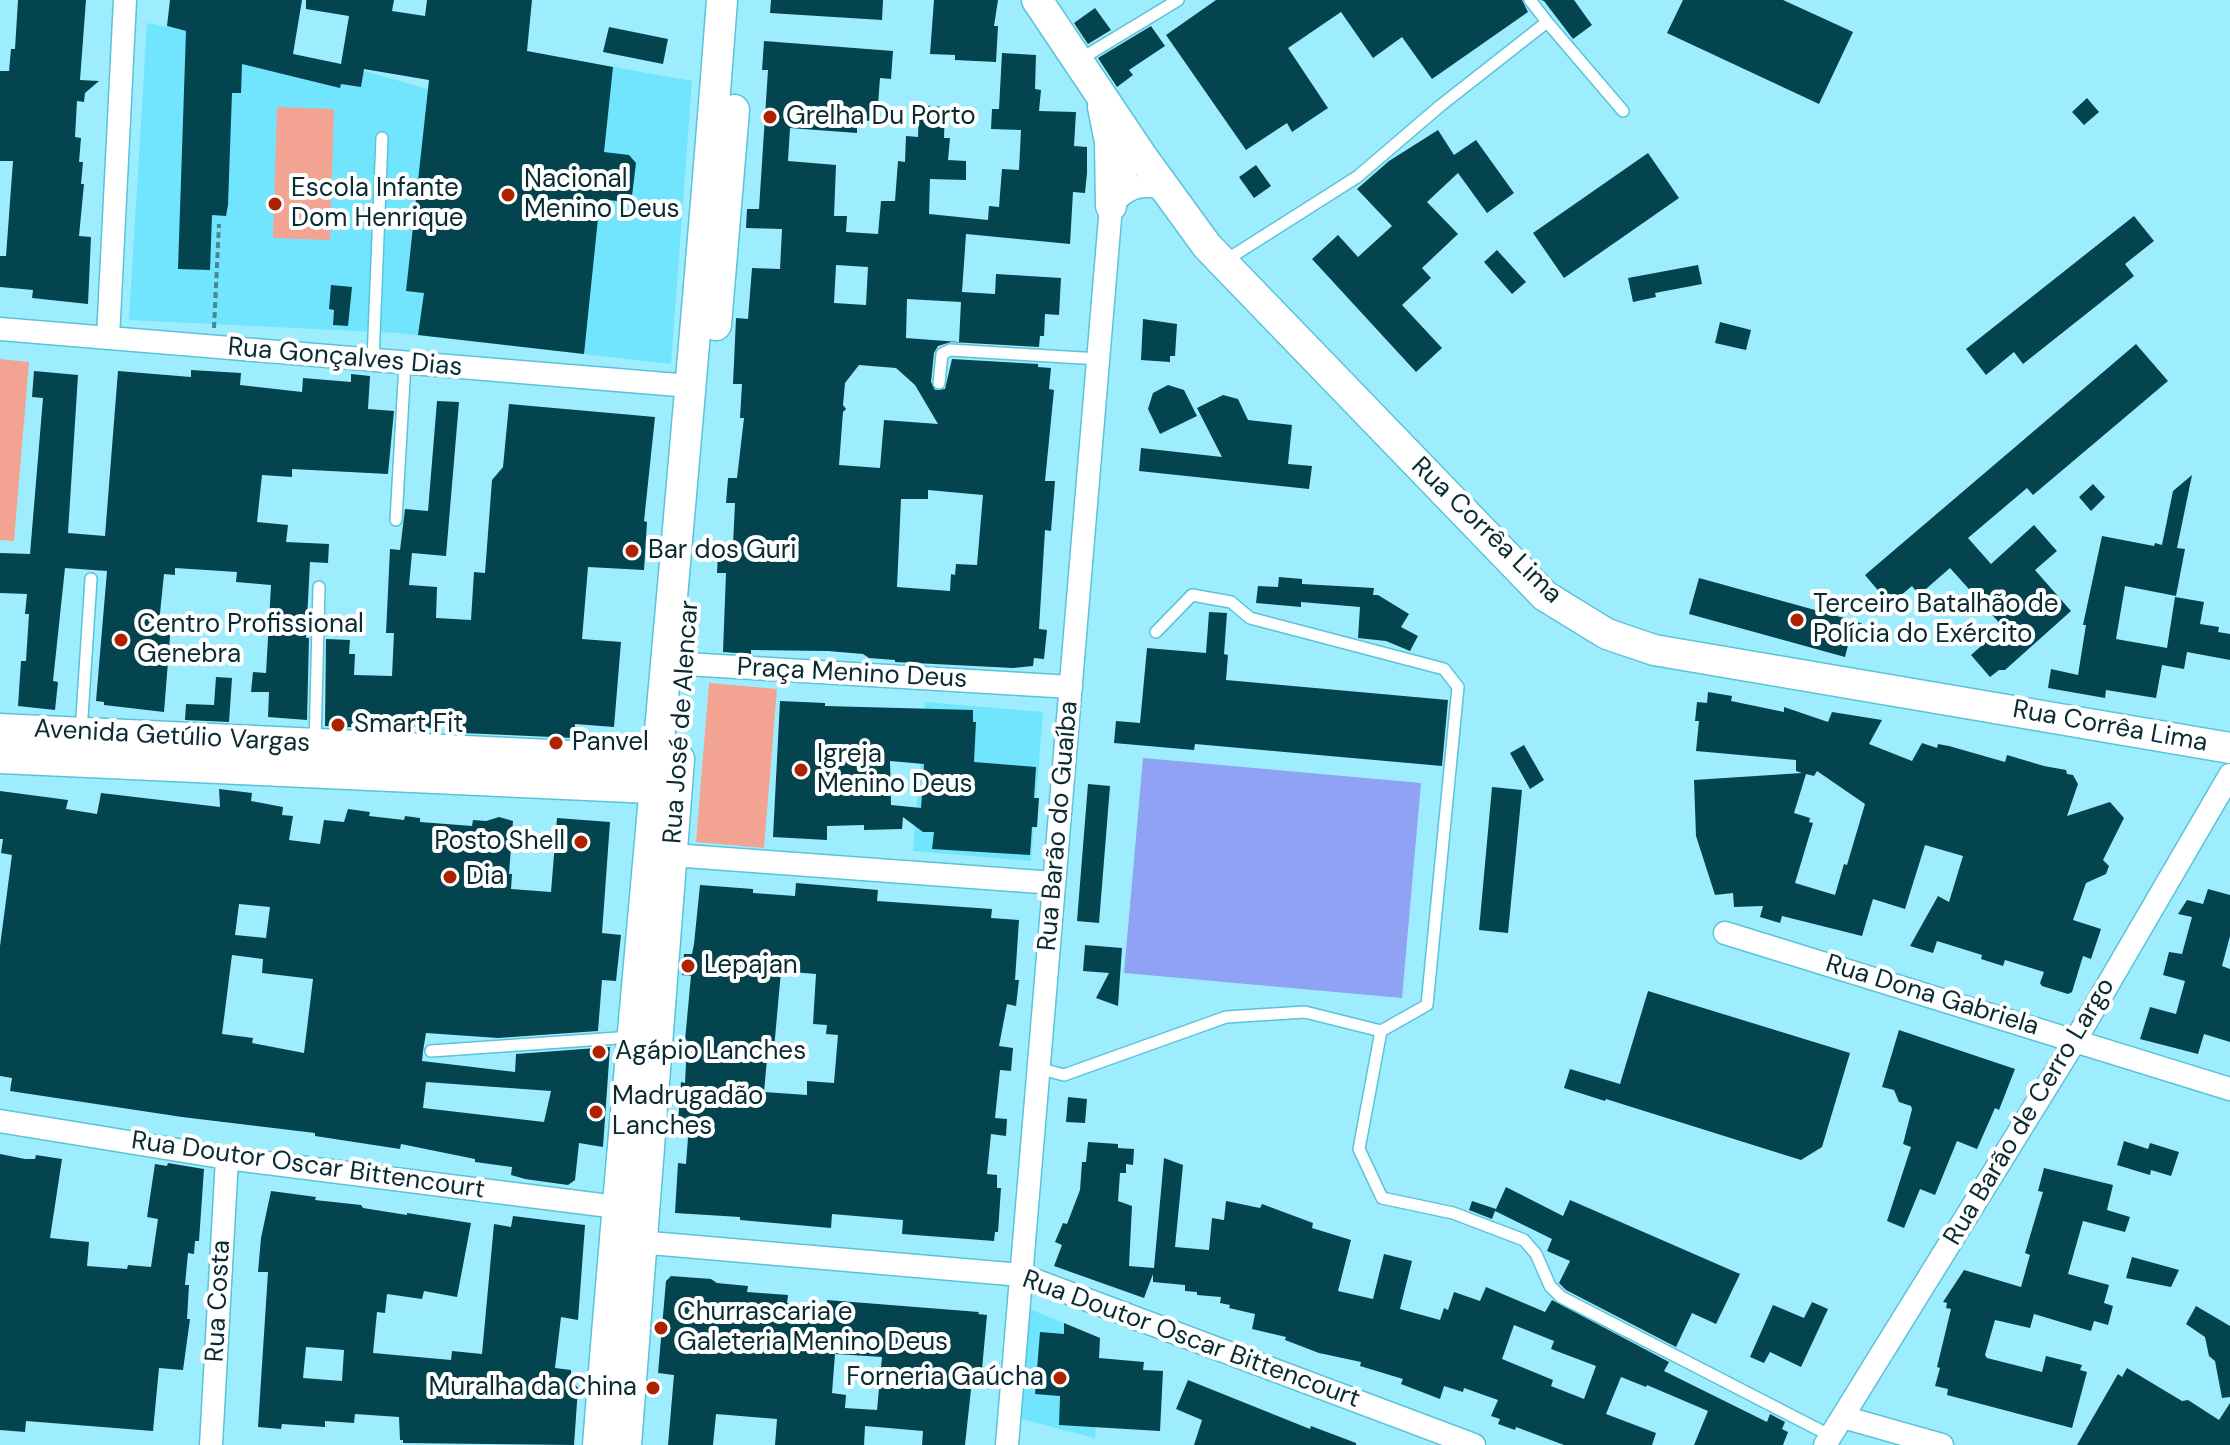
<!DOCTYPE html>
<html>
<head>
<meta charset="utf-8">
<style>
	body { margin:0 }
	canvas { display:block; background:#9eedff }
</style>
</head>
<body>
<canvas width="2230" height="1445"></canvas>
<script>
const context = document.querySelector('canvas').getContext('2d');
context.lineJoin = 'round';
function fill(path, color) { context.fillStyle = color; context.fill(path, 'evenodd'); }
function stroke(path, color, width, dash) { context.strokeStyle = color; context.lineWidth = width; context.lineCap = dash ? 'butt' : 'round'; context.setLineDash(dash || []); context.stroke(path); }
function write(font, color, halo, rows, align = 'center') {
  context.font = font + ' "DM Sans",sans-serif'; context.lineWidth = 8; context.setLineDash([]); context.textBaseline = 'middle'; context.strokeStyle = halo; context.fillStyle = color; for (const [text, x, y, turn = 0] of rows) {
    context.save(); context.translate(x, y); context.rotate((+turn || 0) * Math.PI / 180); context.textAlign = isNaN(turn) ? turn : align; if (halo) context.strokeText(text, 0, 0); context.fillText(text, 0, 0); context.restore();
  }
}
const built = new Path2D(`
	M147,23L332,62L428,89L502,47L692,81L671,364L398,333L129,320Z
	M925,702L1043,712L1031,861L913,851Z
	M1027,1308L1100,1338L1095,1438L1018,1418Z`);
const green = new Path2D(`
	M277,107L334,109L330,240L273,238Z
	M0,359L29,362L14,541L0,540Z
	M709,683L777,689L764,848L696,842Z`);
const water = new Path2D(`
	M1143,758L1421,783L1402,998L1124,973Z`);
const building = new Path2D(`
	M18,0H86L80,80L99,81L85,93L84,102L77,101L75,137L81,138L79,162H83L81,184H84L79,236L91,237L88,304L32,298L33,290L0,287V256H6L13,161H0V71H9L11,49H15Z
	M170,0H302L293,54L341,64L349,16L306,9V0H394L392,11L425,16L427,0H532L527,51L613,67L604,152L629,155L636,163L632,196L625,202L600,199L584,354L418,335L424,293L406,291L429,80L364,69L361,87L341,84L340,88L242,64L241,93H232L228,205L226,216L212,215L210,270L178,269L186,31L167,26Z
	M771,0H883L882,20L770,13Z
	M934,0H998L994,26H998L996,62L955,60V55L930,54Z
	M1216,0H1522L1528,12L1432,79L1402,37L1373,58L1341,12L1288,48L1328,108L1292,132L1287,123L1246,150L1166,35Z
	M1541,0H1574L1592,25L1573,39L1544,1Z
	M1683,0H1783L1853,32L1819,104L1667,33Z
	M1095,8L1111,30L1088,44L1074,23Z
	M1151,26L1165,46L1129,70L1133,75L1117,87L1098,58Z
	M609,27L668,39L663,64L603,52Z
	M764,41L893,51L891,79L880,78L878,105H874L873,121L857,120V133L790,128L788,161L836,165L834,216H847L846,232L878,234L881,201H895L898,161L905,162L906,136L918,137L919,105L945,107L944,138H950L948,160L966,161V180L930,179L929,214L988,220L989,206L999,207L1002,169L1019,170L1021,130L991,129L992,109H999L1002,53L1036,55L1035,89L1041,90L1039,111L1076,112L1074,146L1087,147V173L1085,193L1073,192L1070,244L966,234L962,292L995,294L996,274L1061,278L1059,315L1045,314L1044,336H1040L1039,347L951,342L938,346L934,353L931,382L935,390L945,389L952,359L1038,364V367L1051,368L1049,389L1054,390L1045,481H1055L1051,531L1045,530L1039,629L1047,630L1044,659L1034,658L1033,666L1013,668L895,662V660L869,658L863,654L828,651L751,650V654L723,652L726,573H717L718,552H731L733,545L735,503H726L728,478H737L744,418H740L742,384H733L736,318L748,319L752,268L780,269L782,229L746,228L747,209H759L768,70H762ZM836,265L868,267L866,305L834,303ZM907,299L961,302L959,342L906,338ZM859,365L896,368L915,385L938,424L884,420L880,468L839,465L843,412L846,409L843,405L845,383ZM928,490L983,495L977,565L956,564L955,575L951,574L950,591L897,587L901,499H928Z
	M2087,98L2099,112L2084,125L2072,112Z
	M1438,130L1454,155L1476,140L1514,193L1487,213L1458,173L1427,202L1458,234L1422,268L1431,278L1402,305L1442,348L1416,372L1312,259L1338,235L1358,257L1392,226L1357,189L1389,161Z
	M1648,153L1679,198L1564,278L1533,233Z
	M1256,165L1271,186L1254,198L1239,177Z
	M2134,216L2154,241L2125,264L2134,276L2023,364L2014,352L1986,375L1966,349Z
	M1497,250L1526,282L1512,294L1484,262Z
	M1698,265L1702,284L1655,293L1656,297L1633,302L1628,278Z
	M331,285L352,287L348,326L333,325L334,310L329,309Z
	M1143,319L1177,324L1175,356H1170V362L1141,360Z
	M1720,322L1751,330L1746,350L1715,343Z
	M2136,344L2168,381L2033,495L2027,488L1968,538L1991,564L2034,525L2057,551L2035,570L2071,611L2005,670H1999L1990,677L1971,655L2003,627L1950,568L1919,595L1912,586L1894,601H1887L1865,575Z
	M191,370L241,373L240,385L302,392L303,378L351,382V374L370,376L368,409L394,411L388,474L292,469V477L262,475L257,522L288,525L286,542L329,544L328,563L310,562L306,638H309L307,720L268,717L269,692H251L253,672L266,673L271,585L236,582L237,572L175,568V575L164,574L159,623L171,624L164,712L104,705V702L96,701L107,571L65,568L53,681L58,682L55,710L18,706L21,661H26L29,614H25L27,594L0,593V553L30,554L43,398L32,397L34,371L78,375L68,533L105,536L118,371L191,377Z
	M1168,385L1184,390L1197,416L1160,434L1148,409L1153,393Z
	M1223,395L1238,399L1248,420L1292,425L1288,464L1312,466L1309,489L1139,471L1141,448L1222,457L1197,408Z
	M437,401L459,402L446,556L412,553L409,585L437,587L436,618L471,620L474,572L485,573L492,480L503,467L509,404L655,417L644,521L647,522L644,570L588,567L582,639L621,642L614,727L575,724L574,738L463,733V726L433,724V728L368,725L367,728L325,726L326,639L350,640L349,654H355L354,675L392,676L394,633H386L390,549L400,550L405,509L428,511Z
	M2192,475L2177,548L2185,549L2176,596L2125,586L2116,639L2167,648L2175,597L2204,602L2200,624L2219,627L2218,632L2230,634V660L2187,652L2184,669L2162,665L2156,698L2106,690L2105,698L2048,688L2051,669L2078,675L2086,625H2083L2102,536L2154,546L2155,543L2162,545L2173,491Z
	M2093,484L2105,497L2091,511L2079,497Z
	M1279,577L1302,579V584L1374,588L1373,595H1378L1409,614L1401,627L1418,636L1410,651L1386,641L1358,638L1360,607L1301,602V607L1256,603L1258,586L1278,587Z
	M1699,578L1855,621L1865,625L1860,644L1849,641L1845,657L1689,614Z
	M1209,612L1227,613L1224,654L1228,655L1226,680L1448,700L1442,766L1195,744L1194,750L1114,743L1116,721L1140,723L1147,648L1206,653Z
	M216,677L232,678L229,722L185,720L186,704L214,705Z
	M1708,692L1732,696L1731,701L1784,712V707L1828,722L1832,712L1882,720L1869,744L1912,761L1922,743L1937,748L1938,744L1949,746L2005,762L2007,755L2044,766L2066,770L2067,774L2073,775L2078,784L2067,816L2110,802L2124,818L2103,860L2109,866L2106,874L2086,883L2073,920L2101,929L2091,959L2083,956L2072,992L2068,994L2042,986L2040,983L2044,972L2005,960L2003,966L1981,959L1982,955L1937,941L1933,953L1910,946L1938,896L1949,902L1963,856L1925,845L1905,909L1873,899L1862,936L1782,916L1780,923L1760,917L1763,906L1734,907L1733,893L1715,895L1696,836L1694,780L1802,773L1796,771V760L1696,751L1699,721H1695L1697,702L1707,703ZM1817,771L1865,804L1847,865L1844,864L1835,895L1795,883L1813,823L1809,822L1810,818L1794,813L1806,774L1814,776Z
	M780,701L825,703V706L973,710V722H976L974,762L1036,767L1034,798H1039L1037,827H1032L1030,855L932,849L934,832H923L903,817L902,829L864,830V825L827,826V840L773,837ZM890,761L924,764L921,808L891,805Z
	M1524,745L1544,780L1530,789L1510,753Z
	M1088,784L1110,786L1099,923L1077,921Z
	M1492,787L1522,790L1508,933L1479,930Z
	M219,789L252,793L251,801L283,807L282,815L293,816L289,840L320,844L324,820L344,822L348,809L370,812L369,816L404,820L405,816L420,818V822L472,826L473,820L486,821L499,817L513,821L509,874H512L511,889L551,892L557,818L610,822L602,933L621,935L616,981L602,980L598,1031L498,1038L426,1033L423,1051L422,1061L515,1072L516,1054L610,1047L603,1147L579,1143L575,1180L568,1185L525,1179L511,1175L512,1167L475,1162V1159L401,1144L400,1149L315,1136V1133L182,1117L10,1091L12,1078L0,1076V946L12,855L1,853L3,839H0V791L68,800L66,809L97,814L101,793L220,807ZM239,904L270,907L266,938L235,935ZM232,955L263,959L262,973L313,979L304,1053L252,1043L253,1038L222,1034ZM426,1082L551,1091L544,1122L423,1108Z
	M796,883L878,890L877,901L992,909L991,918L1019,920L1015,980H1019L1016,1006L1007,1004L999,1046L1013,1048L1011,1071L1000,1070L995,1118L1007,1119L1006,1136L991,1134L987,1174L997,1175V1188H1001L998,1232H995L994,1241L902,1234L903,1220L832,1214L831,1228L740,1220V1217L675,1213L678,1163L686,1164L689,1124L678,1123L681,1082L685,1083L686,1063L688,1041L685,1040L691,976L682,975L684,954H692L694,944L700,885L753,889V893L795,896ZM781,971L816,974L813,1024L827,1025L826,1034L838,1035L834,1083L807,1081V1095L764,1092L768,1048L774,1049Z
	M2208,889L2230,895V936L2222,966L2230,969V1042L2204,1034L2198,1054L2140,1039L2150,1007L2176,1014L2185,981L2163,975L2169,952L2182,954L2192,917L2178,914L2187,900L2203,904Z
	M1085,945L1122,948L1118,1006L1096,998L1109,973L1083,971Z
	M1648,991L1850,1053L1822,1147L1801,1160L1606,1099L1605,1101L1564,1088L1570,1069L1620,1084Z
	M1899,1030L2015,1069L1999,1110L1995,1108L1977,1149L1957,1141L1935,1195L1920,1189L1904,1228L1887,1221L1911,1147L1903,1144L1912,1109L1911,1106L1899,1102L1894,1090L1882,1087Z
	M1068,1097L1087,1099L1085,1123L1066,1122Z
	M2124,1141L2148,1149L2150,1143L2179,1152L2171,1176L2151,1170L2150,1175L2117,1165Z
	M1088,1142L1118,1144V1148L1134,1149L1133,1165L1126,1164V1173H1120L1118,1201L1132,1206L1129,1266L1154,1268L1164,1158L1183,1165L1175,1247L1209,1250L1212,1218L1224,1220L1226,1201L1260,1208L1262,1204L1313,1223L1312,1228L1351,1240L1338,1291L1373,1299L1384,1254L1412,1261L1400,1309L1440,1320L1444,1308L1448,1310L1454,1292L1480,1301L1486,1287L1545,1312L1552,1300L1669,1362L1664,1371L1767,1422L1770,1414L1785,1422L1782,1429L1788,1432L1783,1445H1694L1708,1411L1647,1385L1646,1387L1621,1377L1606,1414L1656,1433L1652,1445H1564L1516,1427L1515,1430L1498,1424L1500,1419L1491,1416L1498,1400L1464,1388L1463,1392L1444,1386L1440,1399L1401,1384L1403,1379L1360,1366L1361,1362L1319,1353L1285,1340L1286,1337L1252,1329L1255,1314L1229,1308L1230,1305L1220,1303L1221,1297L1197,1295V1292L1185,1291V1285L1153,1282V1274L1144,1298L1054,1266L1062,1245L1055,1242L1063,1223L1067,1224L1080,1190L1082,1162H1086ZM1514,1325L1554,1341L1551,1349L1596,1366L1584,1399L1551,1386L1553,1380L1502,1359Z
	M0,1154L25,1159H35L36,1155L62,1159L50,1238L89,1242L87,1266L127,1269L128,1265L151,1267L158,1219L147,1217L155,1164L167,1166L168,1163L204,1169L199,1241H195L194,1254L188,1253L185,1285H189L187,1319H190L183,1370L159,1368L153,1431L26,1421L25,1432L0,1430Z
	M2044,1168L2113,1185L2107,1210L2130,1217L2125,1232L2083,1221L2068,1274L2109,1285L2104,1303L2113,1306L2108,1325L2094,1321L2091,1331L2034,1314L2030,1328L1995,1320L1985,1355L1987,1358L2042,1372L2046,1356L2082,1365L2080,1370L2087,1372L2072,1428L1947,1395L1948,1389L1935,1386L1940,1368L1937,1367L1951,1309L1946,1308L1947,1303L1943,1302L1964,1270L2021,1287L2030,1255L2025,1253L2043,1192L2038,1191Z
	M1506,1187L1563,1216L1570,1200L1740,1274L1716,1324L1692,1313L1676,1347L1566,1290L1559,1283L1570,1261L1547,1251L1552,1239L1495,1211L1492,1219L1469,1210L1472,1201L1496,1209Z
	M271,1191L316,1197L315,1200L361,1205L363,1208L407,1215V1213L471,1223L457,1297L424,1291L422,1299L387,1294L385,1313L377,1312L373,1353L451,1360L452,1351L482,1354L494,1224L511,1227L513,1216L585,1225L578,1320L561,1317L555,1368L571,1370V1380L578,1388L574,1445L403,1443V1440H400L399,1417L355,1414L354,1423L325,1421V1427L282,1424L281,1429L258,1427L268,1272H258L261,1238ZM306,1347L344,1350L342,1381L303,1378Z
	M2132,1257L2179,1270L2171,1287L2126,1278Z
	M671,1276L711,1279L717,1283L748,1286L747,1292L788,1295L787,1303L827,1305V1300L979,1312L978,1314L987,1315L981,1380H972L965,1445H922L923,1431L865,1426L864,1445H775L777,1419L716,1414L713,1445H668L674,1375L658,1373L666,1281ZM835,1354L882,1357L877,1410L845,1408L846,1395L832,1393Z
	M1812,1302L1828,1309L1801,1367L1770,1352L1764,1363L1750,1357L1773,1305L1804,1318Z
	M2196,1306L2230,1326V1397L2222,1398L2215,1361L2209,1356L2205,1337L2186,1324Z
	M1064,1323L1100,1338L1099,1358L1144,1362L1143,1370L1163,1371L1160,1431L1059,1425L1060,1396L1035,1394L1040,1332L1064,1334Z
	M2127,1368L2182,1401L2188,1400L2219,1420L2230,1403V1445H2077L2118,1374L2122,1377Z
	M1188,1380L1310,1429L1311,1426L1356,1443V1445H1194L1202,1420L1176,1409Z`);
const path = new Path2D(`
	M214,328L219,224`);
const lane = new Path2D(`
	M1547,22L1623,111
	M1079,60L1178,0
	M1223,262L1357,177L1440,106L1547,22L1530,0
	M373,360L382,138
	M939,383L942,354L950,350L1099,359
	M396,520L405,363
	M1156,632L1192,595L1231,602L1250,618L1444,669L1458,687L1427,1005L1381,1031
	M81,732L91,579
	M315,743L319,587
	M431,1051L632,1037
	M1038,1068L1064,1075L1226,1017L1305,1012L1381,1031L1359,1149L1382,1198L1453,1213L1524,1240L1536,1254L1550,1286L1561,1297L1831,1436`);
const street = new Path2D(`
	M1112,205C1127,186 1142,183 1165,188
	M0,329L690,386
	M108,338L125,0
	M673,626L675,641L686,664L1071,687
	M672,855L1054,883
	M1725,933L2230,1089
	M0,1121L227,1158L617,1207
	M627,1241L1021,1275L1474,1445
	M1843,1417L1942,1445
	M211,1445L227,1158
	M1007,1445L1111,206L1121,173L1143,158
	M1825,1445L2075,1041L2230,775`);
const secondary = new Path2D(`
	M1037,0L1143,158L1207,246L1545,596L1607,634L1654,650L2230,748
	M1103,107L1110,142L1111,206
	M716,325L734,110
	M0,729L677,761
	M0,758L673,789
	M598,1445C636,963 686,482 722,0
	M626,1445L679,759`);
const markers = [
	[770,117,8,"#af2200"],
	[508,195,8,"#af2200"],
	[275,204,8,"#af2200"],
	[632,551,8,"#af2200"],
	[1797,620,8,"#af2200"],
	[121,640,8,"#af2200"],
	[338,725,8,"#af2200"],
	[556,743,8,"#af2200"],
	[801,770,8,"#af2200"],
	[581,842,8,"#af2200"],
	[450,877,8,"#af2200"],
	[688,966,8,"#af2200"],
	[599,1052,8,"#af2200"],
	[596,1112,8,"#af2200"],
	[661,1328,8,"#af2200"],
	[1060,1378,8,"#af2200"],
	[653,1388,8,"#af2200"]
];
const poiNames = [
	["Grelha Du Porto",786,117],
	["Nacional",524,180],
	["Menino Deus",524,210],
	["Escola Infante",291,189],
	["Dom Henrique",291,219],
	["Bar dos Guri",648,551],
	["Terceiro Batalhão de",1813,605],
	["Polícia do Exército",1813,635],
	["Centro Profissional",137,625],
	["Genebra",137,655],
	["Smart Fit",354,725],
	["Panvel",572,743],
	["Igreja",817,755],
	["Menino Deus",817,785],
	["Posto Shell",565,842,"right"],
	["Dia",466,877],
	["Lepajan",704,966],
	["Agápio Lanches",615,1052],
	["Madrugadão",612,1097],
	["Lanches",612,1127],
	["Churrascaria e",677,1313],
	["Galeteria Menino Deus",677,1343],
	["Forneria Gaúcha",1044,1378,"right"],
	["Muralha da China",637,1388,"right"]
];
const streetNames = [
	["Rua Gonçalves Dias",345,358,5],
	["Rua Corrêa Lima",1486,531,44],
	["Praça Menino Deus",852,674,3],
	["Rua José de Alencar",682,722,-86],
	["Rua Corrêa Lima",2110,727,10],
	["Avenida Getúlio Vargas",172,737,3],
	["Rua Barão do Guaíba",1059,826,-85],
	["Rua Dona Gabriela",1932,996,17],
	["Rua Barão de Cerro Largo",2030,1112,-59],
	["Rua Doutor Oscar Bittencourt",308,1166,8],
	["Rua Costa",219,1301,-87],
	["Rua Doutor Oscar Bittencourt",1191,1340,20]
];
fill(built, '#70e5fd');
fill(green, '#f3a391');
fill(water, '#90a2f3');
fill(building, '#04444f');
stroke(lane, '#5bc3d9', 14);
stroke(street, '#5bc3d9', 25);
stroke(secondary, '#5bc3d9', 33);
stroke(path, '#4e8591', 4, [6, 4]);
stroke(lane, '#fff', 11);
stroke(street, '#fff', 22);
stroke(secondary, '#fff', 30);
for (const [x, y, r, color] of markers) { const dot = new Path2D(); dot.arc(x, y, r, 0, 2 * Math.PI); context.fillStyle = color; context.fill(dot); stroke(dot, '#fff', 3); }
write('26px', '#092b32', '#fff', poiNames, 'left');
write('26px', '#092b32', '#fff', streetNames);
</script>
</body>
</html>
